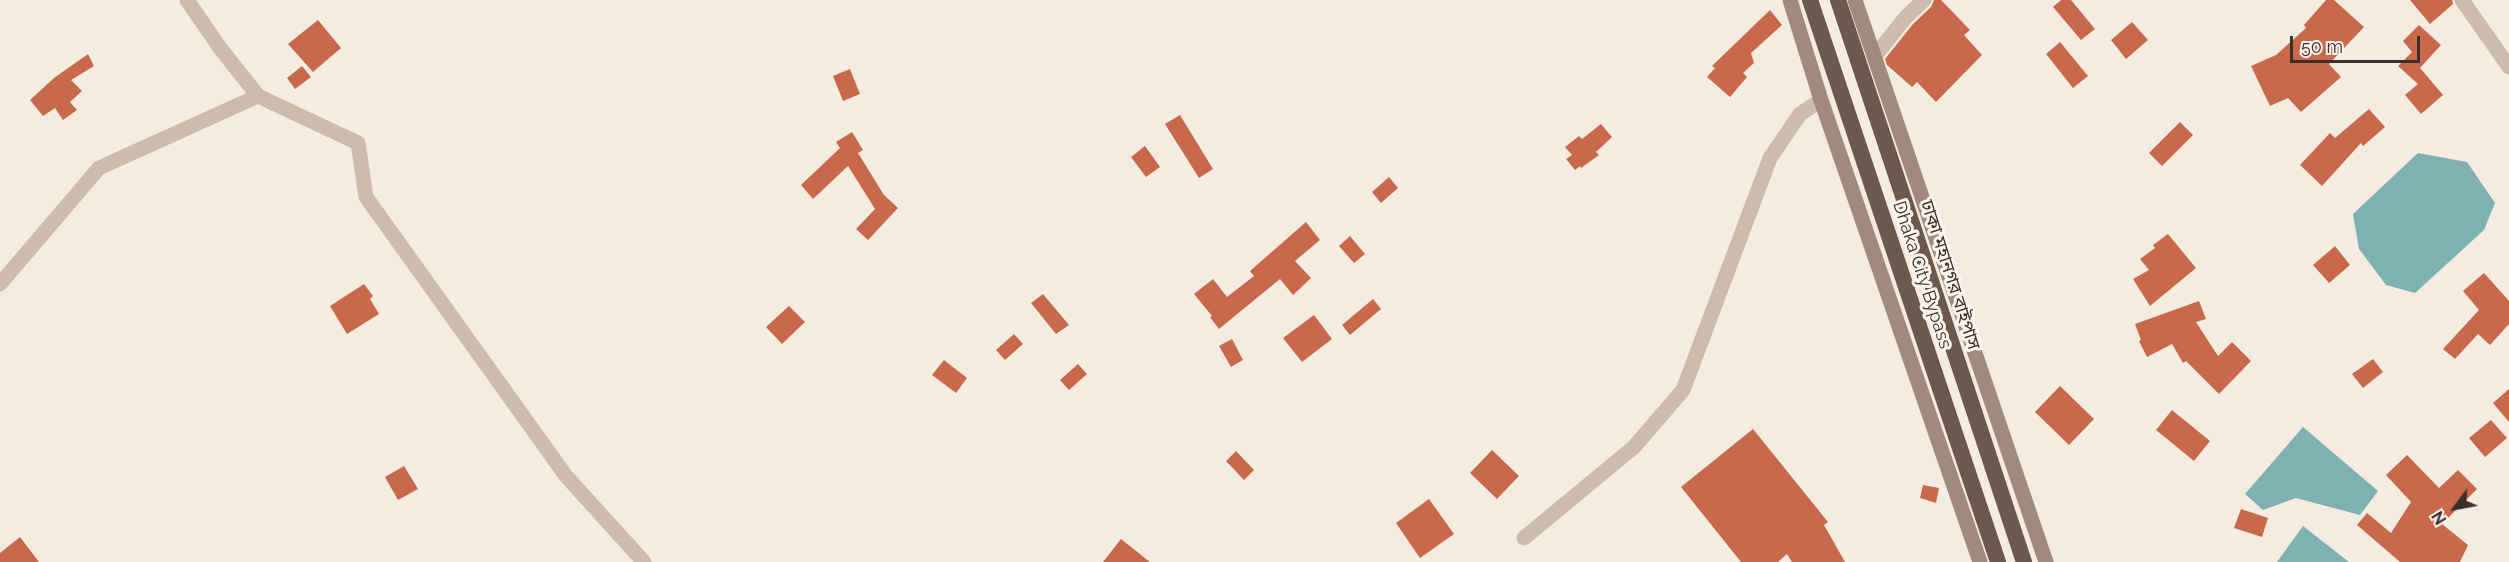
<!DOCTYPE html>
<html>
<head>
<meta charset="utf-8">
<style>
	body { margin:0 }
	#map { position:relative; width:2509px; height:562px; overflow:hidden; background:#f4ebe1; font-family:Raleway,sans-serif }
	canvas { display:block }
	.north { position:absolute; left:2425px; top:478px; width:60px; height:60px; -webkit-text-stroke:4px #fbf5ee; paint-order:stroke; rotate:238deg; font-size:16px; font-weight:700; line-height:24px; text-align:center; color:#3b302b }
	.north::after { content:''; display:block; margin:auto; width:21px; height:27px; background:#3b302b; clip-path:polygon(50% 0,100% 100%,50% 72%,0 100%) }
	.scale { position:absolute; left:2290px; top:36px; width:130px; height:27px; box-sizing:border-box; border:3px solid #3b302b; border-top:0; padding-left:8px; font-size:18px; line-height:21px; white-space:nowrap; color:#3b302b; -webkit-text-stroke:4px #fbf5ee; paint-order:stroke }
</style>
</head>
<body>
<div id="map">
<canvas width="2509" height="562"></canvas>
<div class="north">N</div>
<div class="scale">50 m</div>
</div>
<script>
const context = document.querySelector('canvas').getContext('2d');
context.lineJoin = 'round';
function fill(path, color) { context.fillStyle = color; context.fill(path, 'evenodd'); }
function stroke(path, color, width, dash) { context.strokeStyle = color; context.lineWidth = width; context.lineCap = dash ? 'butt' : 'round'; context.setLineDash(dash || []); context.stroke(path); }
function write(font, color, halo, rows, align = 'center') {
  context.font = font + ' Raleway,"Noto Sans Bengali",sans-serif'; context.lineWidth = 6; context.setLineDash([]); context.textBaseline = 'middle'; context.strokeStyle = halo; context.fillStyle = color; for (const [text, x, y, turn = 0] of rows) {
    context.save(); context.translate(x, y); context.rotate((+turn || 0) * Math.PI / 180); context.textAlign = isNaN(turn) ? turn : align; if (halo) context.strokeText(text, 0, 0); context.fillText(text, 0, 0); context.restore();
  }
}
const water = new Path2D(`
	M2418,153L2467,162L2495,203L2484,230L2415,293L2386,285L2359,249L2353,214Z
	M2303,427L2378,491L2360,515L2296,498L2263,510L2245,494Z
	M2303,526L2349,562H2277Z`);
const building = new Path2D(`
	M1934,0H1941L1970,30L1964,35L1982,55L1936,102L1917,82L1912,87L1887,65L1885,59L1913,24L1931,7Z
	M2061,0H2071L2095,29L2081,40L2053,7Z
	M2326,0H2334L2364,27L2329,64L2341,77L2301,112L2288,98L2270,106L2251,66L2276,55L2306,28L2304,25Z
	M2410,0H2452L2453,4L2430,24Z
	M1770,10L1782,25L1751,53L1754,63L1743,73L1747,77L1730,97L1707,77L1715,68L1712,66Z
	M318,20L341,48L313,72L288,44Z
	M2132,22L2148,40L2126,59L2111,40Z
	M2419,25L2441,45L2420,68L2443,95L2421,114L2405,95L2418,84L2398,66L2412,52L2403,41Z
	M2060,42L2088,76L2073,88L2046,54Z
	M88,54L94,66L71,80L82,91L70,102L77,110L63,120L55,108L43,116L30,100L54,78Z
	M302,66L311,77L295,89L287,78Z
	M850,69L860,94L843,101L833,76Z
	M2369,109L2385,127L2363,146L2361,143L2322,186L2300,165L2330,133L2335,138Z
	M1180,115L1213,169L1199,178L1165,124Z
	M2180,122L2193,135L2162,166L2149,153Z
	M1601,124L1612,137L1596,152L1599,155L1581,168L1580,166L1575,170L1566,159L1572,155L1565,147L1579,136L1582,139Z
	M852,132L863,150L858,153L884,195L898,208L868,240L856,229L875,209L848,166L813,199L801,185L840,148L836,142Z
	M1145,146L1160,167L1146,177L1131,157Z
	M1389,177L1398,188L1381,203L1372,192Z
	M1306,222L1320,240L1295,261L1311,278L1293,295L1280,279L1219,329L1210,317L1212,316L1194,294L1213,279L1227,297L1254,276L1250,271Z
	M2168,234L2196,268L2150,306L2133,279L2149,270L2140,259L2155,248L2153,245Z
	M1350,236L1365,254L1354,263L1339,246Z
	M2335,246L2350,265L2329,283L2313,265Z
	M2484,273L2509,301V324L2490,345L2478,334L2455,359L2443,349L2479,310L2463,291Z
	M364,284L373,296L370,299L379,314L347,334L330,306Z
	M1043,294L1069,325L1056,334L1031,303Z
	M1373,299L1381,309L1350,335L1342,325Z
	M2199,301L2206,319L2196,322L2218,356L2232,342L2251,361L2219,394L2186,361L2183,363L2172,344L2147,357L2139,341L2141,340L2135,324Z
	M789,306L805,322L782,344L766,327Z
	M1314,315L1332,339L1302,362L1283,338Z
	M1014,334L1023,344L1005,360L996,350Z
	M1232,339L1243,360L1231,367L1219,346Z
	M2373,359L2383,372L2363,388L2352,374Z
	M944,360L967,378L956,393L932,375Z
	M1078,364L1087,374L1069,390L1060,380Z
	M2060,386L2094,419L2069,445L2035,412Z
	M2509,389V422L2493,403Z
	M2172,410L2210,441L2194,461L2156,430Z
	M2491,420L2507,438L2485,457L2469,438Z
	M1753,429L1828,522L1824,525L1845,562H1792L1787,554L1778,562H1741L1681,487Z
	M1492,450L1519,476L1497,499L1470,473Z
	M1236,451L1254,470L1244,480L1226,461Z
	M2407,455L2439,488L2458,470L2477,489L2442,524L2468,545L2460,562H2400L2357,525L2367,513L2391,533L2411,502L2386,475Z
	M404,466L418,489L398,500L385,477Z
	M1923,485L1939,488L1936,503L1920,498Z
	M1429,499L1454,534L1420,558L1396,523Z
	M2241,509L2268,518L2262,537L2234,528Z
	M20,537L39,562H0V553Z
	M1121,539L1150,562H1103Z`);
const minor = new Path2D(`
	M187,0L220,48L258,96L358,143L366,197L566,476L644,562
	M2462,0L2509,67
	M1874,57L1906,17L1924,0
	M0,284L99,168L258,96
	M1524,538L1634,447L1683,390L1770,158L1800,114L1821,100`);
const secondary = new Path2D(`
	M1790,0L1821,100L1980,562
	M1855,0L2046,562`);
const trunk = new Path2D(`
	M1810,0L1998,562
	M1838,0L2024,562`);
const streetNames = [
	["Dhaka City Bypass",1922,275,72],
	["ঢাকা মহানগর বাইপাস",1950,275,72]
];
fill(water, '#7fb0b2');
fill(building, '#c8694b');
stroke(minor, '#cdbbac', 15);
stroke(secondary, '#a18a7d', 15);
stroke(trunk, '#6c584f', 16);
write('18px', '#3b302b', '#fbf5ee', streetNames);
</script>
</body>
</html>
